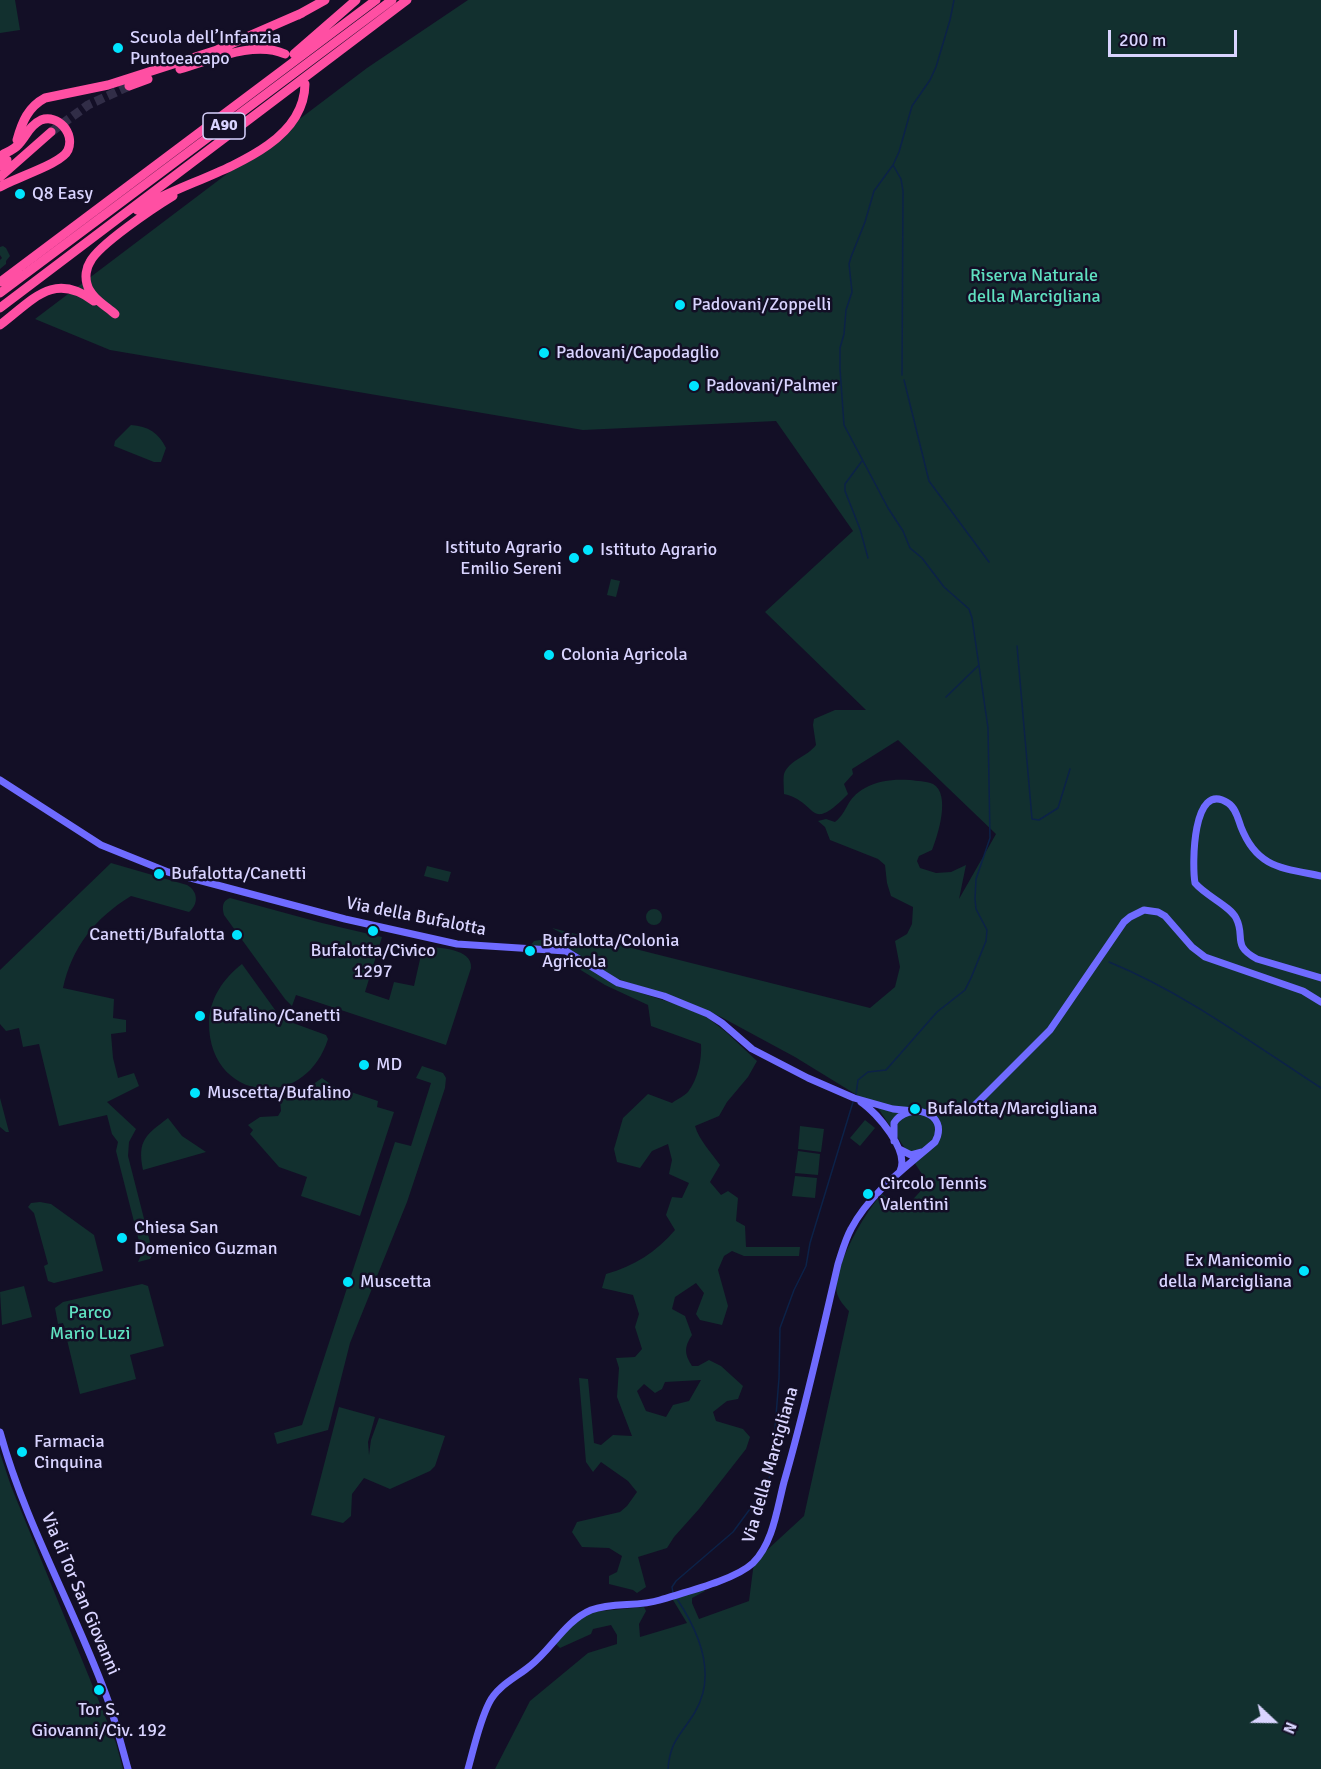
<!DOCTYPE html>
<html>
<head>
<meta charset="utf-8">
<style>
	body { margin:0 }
	#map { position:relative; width:1321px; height:1769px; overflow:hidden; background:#130f26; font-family:Signika,sans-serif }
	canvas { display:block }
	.north { position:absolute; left:1243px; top:1691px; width:60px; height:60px; -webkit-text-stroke:4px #130f26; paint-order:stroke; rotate:112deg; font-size:16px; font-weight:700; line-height:24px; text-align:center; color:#d9d4ff }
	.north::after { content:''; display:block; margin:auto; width:21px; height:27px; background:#d9d4ff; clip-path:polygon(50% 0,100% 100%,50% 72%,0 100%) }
	.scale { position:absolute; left:1108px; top:30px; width:129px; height:27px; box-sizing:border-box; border:3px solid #d9d4ff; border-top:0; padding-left:8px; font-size:18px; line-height:21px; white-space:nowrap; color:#d9d4ff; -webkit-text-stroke:4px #130f26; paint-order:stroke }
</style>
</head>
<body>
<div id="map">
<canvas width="1321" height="1769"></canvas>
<div class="north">N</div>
<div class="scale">200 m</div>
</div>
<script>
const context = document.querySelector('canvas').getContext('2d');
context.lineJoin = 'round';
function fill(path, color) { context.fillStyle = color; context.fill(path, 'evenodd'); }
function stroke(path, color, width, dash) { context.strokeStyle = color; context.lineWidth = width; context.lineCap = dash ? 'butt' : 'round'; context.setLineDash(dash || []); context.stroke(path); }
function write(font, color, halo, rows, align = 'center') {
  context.font = font + ' Signika,sans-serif'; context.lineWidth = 5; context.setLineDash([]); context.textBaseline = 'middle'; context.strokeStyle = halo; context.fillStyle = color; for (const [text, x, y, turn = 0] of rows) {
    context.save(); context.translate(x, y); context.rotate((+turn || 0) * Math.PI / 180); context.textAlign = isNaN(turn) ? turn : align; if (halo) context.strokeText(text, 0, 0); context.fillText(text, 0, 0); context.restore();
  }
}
const green = new Path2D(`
	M0,0H15L20,30L0,33Z
	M468,0H1321V1769H495L530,1701L588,1653L617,1644V1635L611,1625L593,1629L591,1634L560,1648L556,1644L571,1626L591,1612L644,1607L646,1611L639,1624L640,1637L687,1623L673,1600L678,1596L703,1588L705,1591L692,1598V1603L699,1619L749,1601L754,1562L804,1516L849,1311C845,1307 840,1301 838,1296C829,1273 866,1210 882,1194L891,1201L905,1208L928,1183L878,1108L795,1057L721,1017L687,1002L609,976L575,952L548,946H530L534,941L552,938L574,940L552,928L870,1008L895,987L900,967L895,941L907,934L912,924L913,907L891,896L887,883L885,865L878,859L830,840L825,827L818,821L826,819L835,822C849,811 845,799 865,788C880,780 894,779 910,780C917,781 926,781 933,784C951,794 938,835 932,850L919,856L917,861L920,868L936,873L951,872L966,865L959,899L996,834L898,740L852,769L853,774L844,784L848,794C808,835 819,802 784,794C784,788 783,779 784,774C789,760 807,757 816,745L813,725L814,719L835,710H866L765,612L853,531L776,421L583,430L110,350L35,319L367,68Z
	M3,246L6,248L10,256L6,261V264L0,269V260L2,258L0,255V247Z
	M131,425C148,426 159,433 166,448L161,462H154L114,446L115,441Z
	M611,579L620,581L616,597L607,595Z
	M111,863L187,885C198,891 199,904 189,912L131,896C95,918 72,947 63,988L114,999L113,1018L126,1020V1032L111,1034L113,1058L118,1078L134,1073L139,1086L107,1102L136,1129L129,1142L128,1156L153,1254L150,1259L138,1262L142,1253L116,1151L118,1142L112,1134L107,1115L59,1126L39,1044L23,1047L19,1028L6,1031L0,1024V970Z
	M427,866L451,872L448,882L424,876Z
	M230,898L322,923L382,937L365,992L389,1000L394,982L414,986L423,946C438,948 473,948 471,968L446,1045L296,995L292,1006L285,999L224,915C222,907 222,901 230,898Z
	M646 917a8 8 0 1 1 16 0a8 8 0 1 1-16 0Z
	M577,960L628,989L682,1006L708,1018L726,1032L757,1061L748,1077L727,1102L719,1116L695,1126C699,1140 711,1152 720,1165L710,1182L721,1195L728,1191L738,1198L736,1221L745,1226L746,1247H800L799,1256H744L732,1251L724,1256L718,1270L728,1306L722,1325L700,1320L696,1314L704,1293L696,1283L675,1297L672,1309L685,1316L692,1335C684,1347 684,1354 692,1366H698L709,1360L721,1366L743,1386L738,1399L727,1401L713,1412L716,1421L743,1429L750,1437L746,1449L699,1509L674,1537L667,1548L638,1557L646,1587L637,1593L633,1590L609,1584V1576L617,1572L622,1556L609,1548L582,1547L572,1532L577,1522L620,1512L627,1506L637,1492L628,1481L601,1462L593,1472L586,1462L579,1378L588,1379L594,1443L601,1445L613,1435L632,1436L617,1397L619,1368L616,1358L635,1357L642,1349L635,1327L639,1314L633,1295L602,1288L606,1274C635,1266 656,1252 675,1230L666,1215L672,1197L682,1198L689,1183L669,1174L672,1160L668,1144L652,1151L640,1168L617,1162L614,1149L623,1118L648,1094L672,1103C676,1100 684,1096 688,1092C698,1079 702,1059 701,1044L651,1026L648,1005L605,985L571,964ZM701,1380L689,1401L673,1405L666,1417L646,1411L637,1391L644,1384L655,1393L662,1389L665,1382Z
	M242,964L278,1014L293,1023L326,1035L328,1039C304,1114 208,1101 209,1022C210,998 223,979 242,964Z
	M422,1066L443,1073L446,1078L445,1088L407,1202L350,1343L328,1430L277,1444L274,1433L302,1425L395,1142L411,1146L431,1083L416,1078Z
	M322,1078L333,1086L378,1101L377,1107L394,1112L360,1216L301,1196L307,1177L279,1167L250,1134L253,1130L248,1125L260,1117L278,1116L281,1111L280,1100L298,1095Z
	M0,1098L9,1132H6L0,1127Z
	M168,1118L182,1136L206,1152L143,1170C137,1140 146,1135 168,1118Z
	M865,1120L875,1128L860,1146L850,1138Z
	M800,1126L824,1129L821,1152L798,1149Z
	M798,1151L820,1154L818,1175L795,1173Z
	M795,1176L817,1178L815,1198L792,1196Z
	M40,1202L51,1204L94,1235L103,1271L54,1283L48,1281L44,1266L48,1264L34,1213L28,1207L31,1203Z
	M142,1284L148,1286L149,1290L164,1346L130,1355L136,1379L80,1394L63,1323L58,1324L55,1308L63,1302Z
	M24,1286L32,1317L2,1325L0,1292Z
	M339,1407L375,1417L368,1442L369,1455L371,1440L379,1418L445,1436L435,1466L430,1471L390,1489L364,1478L352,1494L351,1516L343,1523L311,1515Z
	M0,1453L11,1486L116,1743L123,1769H0Z`);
const stream = new Path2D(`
	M893,165L901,179L903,191L902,375
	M904,380L929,481L989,562
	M862,461L845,484V491L860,529L868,558
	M1017,646L1032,819L1039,820L1058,808L1070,769
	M946,697L978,666
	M1109,962C1185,993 1253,1044 1321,1088
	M856,1094L858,1080L868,1072L886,1070L937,1012L965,990L971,978L986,941L987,930L976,909L975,899L976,879L990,838L988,728L972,618L969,609L944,587L922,558L910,548L903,531L888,508L844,425L840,369V348L844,334L846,310L852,292L849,264L851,257L865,222L874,191L893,165L899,152L912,106L930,80L936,67L950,20L954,0
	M673,1593L672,1587L676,1581L733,1532L761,1494L775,1466L778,1449L775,1428L779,1378L780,1328L794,1290L806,1266L810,1243L853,1102
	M668,1769C670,1740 682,1734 695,1712C717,1675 699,1632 677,1599`);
const highwayTunnel = new Path2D(`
	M51,132L88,105L129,86`);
const secondary = new Path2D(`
	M0,780L101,845L168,872L345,919L457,944L566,951L618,983L664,996L708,1014L722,1023L752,1049L808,1078L854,1098L893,1109L914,1111
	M1321,876C1282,868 1257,868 1241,827C1238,819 1236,808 1228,803C1192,779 1192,866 1195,883C1206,896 1230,906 1236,918C1246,937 1231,945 1257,959L1321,978
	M861,1102C877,1113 910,1151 900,1171
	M973,1107L1050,1030L1124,922L1130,917L1144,910L1158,912L1165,916L1192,947L1205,957L1303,991L1321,1002
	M899,1149L911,1155L922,1152
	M0,1432C25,1523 73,1606 106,1695C115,1719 121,1744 128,1769
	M468,1769C474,1748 479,1723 489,1703C497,1686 517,1677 530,1666C552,1649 565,1621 591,1610C613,1602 638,1607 660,1600C685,1592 735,1580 753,1563C773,1543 777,1509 784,1482C805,1410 821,1337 838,1264C842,1252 845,1240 851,1229C869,1194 906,1167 935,1142C951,1112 908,1101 894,1123V1141`);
const highway = new Path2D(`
	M298,15L325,0
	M294,54L356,0
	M180,69C212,60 254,40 285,54
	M129,86L148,79
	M17,140C22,122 28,107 45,98L108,85L217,50L302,13
	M0,156C7,152 14,150 19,144C27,135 30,125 41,120C58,114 75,133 68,150C62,164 16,177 0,187
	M0,166L7,160
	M0,177L51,132
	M137,210C186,177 304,158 305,84
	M0,282L376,0
	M0,293L392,0
	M0,308L407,0
	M115,314C106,306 90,297 87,284C85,277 86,268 90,262C98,245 155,207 173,196
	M0,325C33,300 53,271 94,301`);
const markers = [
	[118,48,6,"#00e5ff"],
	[20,194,6,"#00e5ff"],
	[680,305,6,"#00e5ff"],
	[544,353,6,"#00e5ff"],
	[694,386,6,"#00e5ff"],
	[588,550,6,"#00e5ff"],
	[574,558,6,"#00e5ff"],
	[549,655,6,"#00e5ff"],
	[159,874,6,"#00e5ff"],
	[373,931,6,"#00e5ff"],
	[237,935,6,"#00e5ff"],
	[530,951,6,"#00e5ff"],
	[200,1016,6,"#00e5ff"],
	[364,1065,6,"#00e5ff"],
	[195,1093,6,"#00e5ff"],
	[915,1109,6,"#00e5ff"],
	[868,1194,6,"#00e5ff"],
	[122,1238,6,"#00e5ff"],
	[1304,1271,6,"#00e5ff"],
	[348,1282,6,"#00e5ff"],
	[22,1452,6,"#00e5ff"],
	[99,1690,6,"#00e5ff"]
];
const shields = [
	[224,126,42]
];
const shieldNames = [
	["A90",224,126]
];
const poiNames = [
	["Scuola dell’Infanzia",130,38],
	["Puntoeacapo",130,59],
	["Q8 Easy",32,194],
	["Padovani/Zoppelli",692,305],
	["Padovani/Capodaglio",556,353],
	["Padovani/Palmer",706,386],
	["Istituto Agrario",562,548,"right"],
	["Emilio Sereni",562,569,"right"],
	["Istituto Agrario",600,550],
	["Colonia Agricola",561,655],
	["Bufalotta/Canetti",171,874],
	["Canetti/Bufalotta",225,935,"right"],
	["Bufalotta/Colonia",542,941],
	["Agricola",542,962],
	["Bufalotta/Civico",373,951,"center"],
	["1297",373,972,"center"],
	["Bufalino/Canetti",212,1016],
	["MD",376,1065],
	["Muscetta/Bufalino",207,1093],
	["Bufalotta/Marcigliana",927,1109],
	["Circolo Tennis",880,1184],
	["Valentini",880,1205],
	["Chiesa San",134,1228],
	["Domenico Guzman",134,1249],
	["Ex Manicomio",1292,1261,"right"],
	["della Marcigliana",1292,1282,"right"],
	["Muscetta",360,1282],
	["Farmacia",34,1442],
	["Cinquina",34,1463],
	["Tor S.",99,1710,"center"],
	["Giovanni/Civ. 192",99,1731,"center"]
];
const parkNames = [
	["Riserva Naturale",1034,276],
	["della Marcigliana",1034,297],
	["Parco",90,1313],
	["Mario Luzi",90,1334]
];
const streetNames = [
	["Via della Bufalotta",416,917,11],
	["Via della Marcigliana",771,1465,-74],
	["Via di Tor San Giovanni",80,1594,67]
];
fill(green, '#12302f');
stroke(stream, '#0c2248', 1.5);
stroke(highwayTunnel, '#312d47', 9, [9, 4.5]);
stroke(secondary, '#6f6bff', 7);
stroke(highway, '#ff4fa3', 9);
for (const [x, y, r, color] of markers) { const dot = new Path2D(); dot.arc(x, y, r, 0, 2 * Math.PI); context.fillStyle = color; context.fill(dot); stroke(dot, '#130f26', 2); }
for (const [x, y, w] of shields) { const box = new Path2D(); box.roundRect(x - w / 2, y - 13, w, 26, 4.5); context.fillStyle = '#130f26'; context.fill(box); stroke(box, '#d9d4ff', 1.5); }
write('bold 16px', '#d9d4ff', null, shieldNames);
write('18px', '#d9d4ff', '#130f26', poiNames, 'left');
write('18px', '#5fe0c0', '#130f26', parkNames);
write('18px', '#d9d4ff', '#130f26', streetNames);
</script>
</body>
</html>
